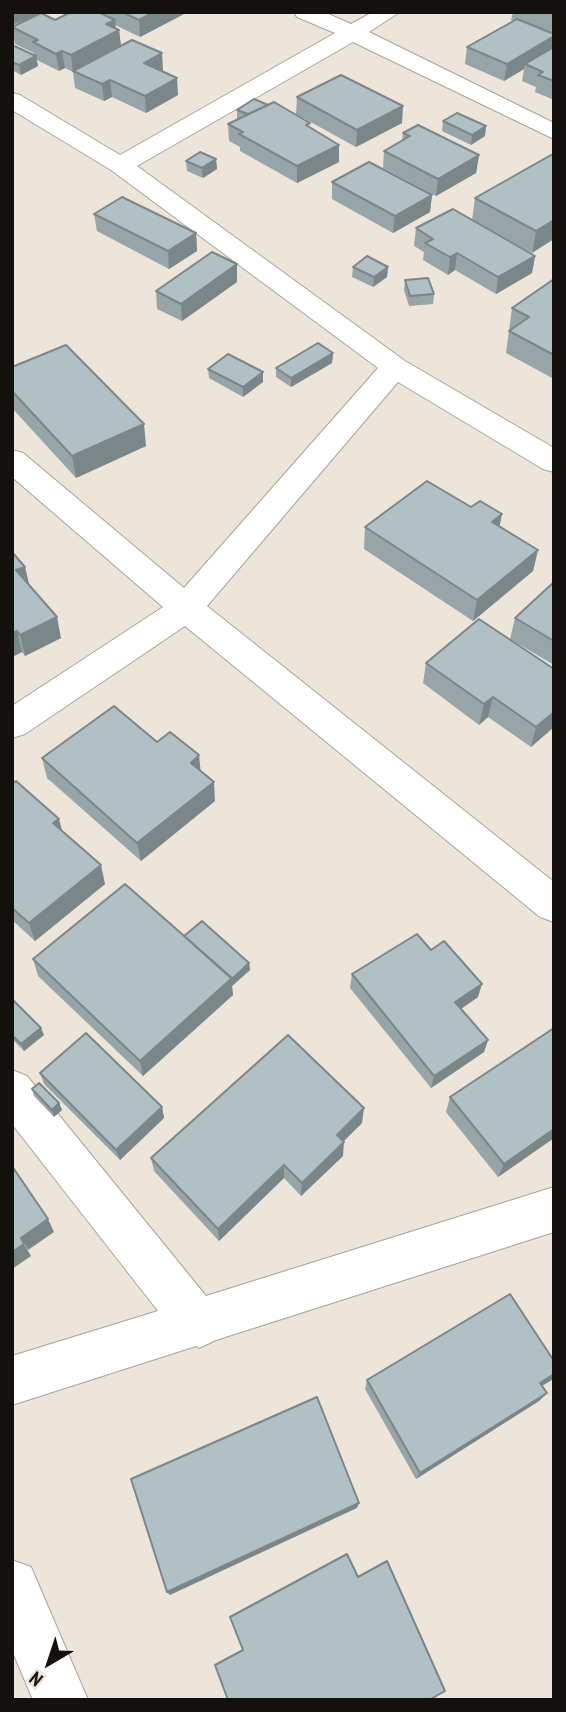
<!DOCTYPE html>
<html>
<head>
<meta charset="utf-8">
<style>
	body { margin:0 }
	#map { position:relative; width:566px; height:1712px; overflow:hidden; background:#eee5da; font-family:"PT Sans Narrow",sans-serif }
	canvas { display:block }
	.frame { position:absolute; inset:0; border:14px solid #13100d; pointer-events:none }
	.north { position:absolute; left:14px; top:1628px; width:70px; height:70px; -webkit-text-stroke:5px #eee5da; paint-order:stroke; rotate:219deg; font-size:19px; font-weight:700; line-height:28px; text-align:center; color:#13100d }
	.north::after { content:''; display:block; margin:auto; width:24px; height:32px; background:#13100d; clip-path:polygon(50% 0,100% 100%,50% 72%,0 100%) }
</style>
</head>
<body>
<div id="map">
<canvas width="566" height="1712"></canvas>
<div class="frame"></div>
<div class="north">N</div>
</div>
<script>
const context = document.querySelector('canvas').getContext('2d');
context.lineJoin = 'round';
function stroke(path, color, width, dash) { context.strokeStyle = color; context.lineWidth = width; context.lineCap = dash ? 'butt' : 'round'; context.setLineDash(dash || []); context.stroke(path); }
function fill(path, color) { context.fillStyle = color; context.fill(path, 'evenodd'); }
const minor = new Path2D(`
	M294,12H324L351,24L373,12H400L369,32L554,123V139L353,42L137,166L405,361L554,448V472L543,469L398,382L207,606L554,882V922L540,917L185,626L25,734L12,738V706L163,607L12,477V450L23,453L184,588L378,368L111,170L12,110V93L20,95L120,155L335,33L297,17Z
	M12,1070L27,1076L206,1296L554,1187V1232L216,1340L199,1348L196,1346L12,1405V1356L158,1311L12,1124Z
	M12,1560L31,1567L88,1700H33L12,1650Z`);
const wall = new Path2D(`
	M12,12H46L42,14L55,20L71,12H184V14L140,37L115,25L116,29L119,30L121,46L163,70L162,71L178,95L146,113L112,97L104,101L75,88L73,72L65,68L59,71L37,60L38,66L21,75L12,70V45L35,56L34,53L15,44L12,27L29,19Z
	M513,12H554V100L535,92L536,87L522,81L524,69L504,81L465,64L467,47L513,21L511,20Z
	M297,97L402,123L356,147L296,114Z
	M237,110L310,128L339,162L297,183L240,151V147L229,141L228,124L237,119Z
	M443,121L486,126L485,136L471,145L442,131Z
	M403,133L479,155L476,173L436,196L383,168L384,151L402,141Z
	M551,155L532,253L504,238L535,256L532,273L496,294L455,270L448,275L423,260L424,252L414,246L416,228L472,220L475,198Z
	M216,159L217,169L203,178L187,171L186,161Z
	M332,182L432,195L430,212L393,233L332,199Z
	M94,214L196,233L197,251L169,269L97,231Z
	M353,267H388L387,277L373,287L352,277Z
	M554,279V379L506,353L512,308Z
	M405,280L434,294L433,304L409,306L404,290Z
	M237,282L182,321L157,309L156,291Z
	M333,353L332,363L291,387L276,377V368Z
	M12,367L146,446L76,478L12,408Z
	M208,369L263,372V382L243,397L209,378Z
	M471,507L538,550L533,571L473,621L364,549L365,527Z
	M25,567L29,585L61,638L25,656L22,652L12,657Z
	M554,582V665L510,639L515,618Z
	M426,663L554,669V727L531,747L488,717L479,725L423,683Z
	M157,742L201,771L215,801L141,861L47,778L42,758Z
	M12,784L62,831L105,884L35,941L12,920Z
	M184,936L249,963L250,970L232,986L233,995L143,1076L38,976L33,959Z
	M352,974L478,997L461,1009L488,1040L484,1052L431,1088L350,988Z
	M12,1001L44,1035L24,1051L12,1039Z
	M40,1073L162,1107L164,1118L120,1160L44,1084Z
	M32,1089L59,1103L62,1110L54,1117L34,1096Z
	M450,1097L554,1138L498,1177L446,1112Z
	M362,1123L343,1141V1156L301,1196L284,1178L219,1241L154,1171L151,1158Z
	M554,1361V1378L542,1386L547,1393L539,1401L416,1479L365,1389L367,1380Z`);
const shadedWall = new Path2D(`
	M12,12H46L12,25Z
	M154,12H184V14L140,37L139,20Z
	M115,20L116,32L119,30L121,47L73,72L71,55L106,24Z
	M554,36V48L525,64L524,69L504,81L507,64Z
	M62,51L65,68L59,71L56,54Z
	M162,53L163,70L145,80L144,63Z
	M36,56L38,66L21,75L19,65Z
	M177,78L178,95L146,113L145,96Z
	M110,80L112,97L104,101L102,84Z
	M403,106L402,123L356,147L357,130Z
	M486,126L485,136L471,145L472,135Z
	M339,145V162L297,183V166Z
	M479,155L476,173L436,196L438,179Z
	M216,159L217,169L203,178L202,168Z
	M432,195L430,212L393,233L395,216Z
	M554,220V239L532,253L536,231Z
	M196,233L197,251L169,269L168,251Z
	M457,253L455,270L448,275L450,257Z
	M535,256L532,273L496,294L498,277Z
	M237,264V282L182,321L181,304Z
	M388,267L387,277L373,287L374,277Z
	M333,353L332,363L291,387V378Z
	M263,372V382L243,397V387Z
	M144,424L146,446L76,478L72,456Z
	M502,514L498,535L492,522Z
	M538,550L533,571L473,621L477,600Z
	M25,567L30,588L16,570Z
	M57,617L61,638L25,656L20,635Z
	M17,631L22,652L12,657V633Z
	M493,697L488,717L479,725L484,704Z
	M554,712V727L531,747L536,727Z
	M199,755L201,775L191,763Z
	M214,782L215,801L141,861L137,843Z
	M59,819L64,838L53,823Z
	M101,865L105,884L35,941L29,923Z
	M249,963L250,970L232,986L233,995L143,1076L140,1061Z
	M482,984L478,997L452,1015L455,1002Z
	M41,1028L44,1035L24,1051L21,1044Z
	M488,1040L484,1052L431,1088L434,1076Z
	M59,1103L62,1110L54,1117L52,1110Z
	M162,1107L164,1118L120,1160L116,1150Z
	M364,1108L362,1123L336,1149L337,1135Z
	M554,1129V1138L498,1177L504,1164Z
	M344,1142L343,1156L301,1196L302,1183Z
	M284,1165V1178L219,1241L218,1229Z
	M48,1219L54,1232L28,1250L21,1238Z
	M24,1244L31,1256L12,1269V1252Z
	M554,1374V1378L552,1380L533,1391L540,1383Z
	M547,1393L539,1401L416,1479L420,1473Z
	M359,1503L357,1508L170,1595L167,1592Z`);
const building = new Path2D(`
	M71,12H98L115,20L106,24L119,30L71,55L62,51L56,54L33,42L38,40L12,27L41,13L55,20Z
	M122,12H154L139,20Z
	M517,19L554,34V36L507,64L467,47Z
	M132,40L162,53L144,63L177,78L145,96L110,80L102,84L73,71Z
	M12,45L36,56L19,65L12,62Z
	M554,47V81L538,75L543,72L525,64Z
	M341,75L403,106L357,130L297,97Z
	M254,99L268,105L248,114L237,110Z
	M274,102L310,123L306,125L339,145L297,166L239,134L243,132L228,124Z
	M457,113L486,126L472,135L443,121Z
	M418,125L479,155L438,179L384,151L410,136L403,133Z
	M200,152L216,159L202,168L186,161Z
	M551,155L554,156V220L536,231L475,198Z
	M369,162L432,195L395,216L332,182Z
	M122,197L196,233L168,251L94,214Z
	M453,209L535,256L498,277L457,253L450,257L425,243L433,239L416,228Z
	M212,252L237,264L181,304L156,291Z
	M367,256L388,267L374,277L353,267Z
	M428,278L434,294L410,296L405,280Z
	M554,279V355L509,331L529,317L512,308Z
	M318,343L333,353L291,378L276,368Z
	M66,345L144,424L72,456L12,391V367Z
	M228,354L263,372L243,387L208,369Z
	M427,481L471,507L480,501L502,514L492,522L538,550L477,600L365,527Z
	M12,552L25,567L16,570L57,617L20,635L17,631L12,633Z
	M554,582V641L515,618Z
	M479,619L554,669V712L536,727L493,697L484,704L426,663Z
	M114,706L157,742L170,732L199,755L191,763L214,782L137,843L42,758Z
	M16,781L59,819L53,823L101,865L29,923L12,908V784Z
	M125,884L232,978L140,1061L33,959Z
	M202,921L249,963L232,979L184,936Z
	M417,934L431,950L444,941L482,984L455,1002L488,1040L434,1076L352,974Z
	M13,1000L41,1028L21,1044L12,1035V1001Z
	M554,1028V1129L504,1164L450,1097Z
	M86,1033L162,1107L116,1150L40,1073Z
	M288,1035L364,1108L337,1135L344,1142L302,1183L284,1165L218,1229L151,1158Z
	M39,1083L59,1103L52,1110L32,1089Z
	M12,1166L48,1219L21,1238L24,1244L12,1252Z
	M510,1294L554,1361V1374L540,1383L547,1393L420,1473L367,1380Z
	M317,1397L359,1503L167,1592L131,1479Z
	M347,1554L358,1577L387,1561L445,1691L429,1700H228L215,1665L243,1650L230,1617Z`);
stroke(minor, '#aba298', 2);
fill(minor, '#fff');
fill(wall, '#97a5a9');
fill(shadedWall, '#7b8689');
fill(building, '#b0c0c4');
stroke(building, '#7b8689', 2);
</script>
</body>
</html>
